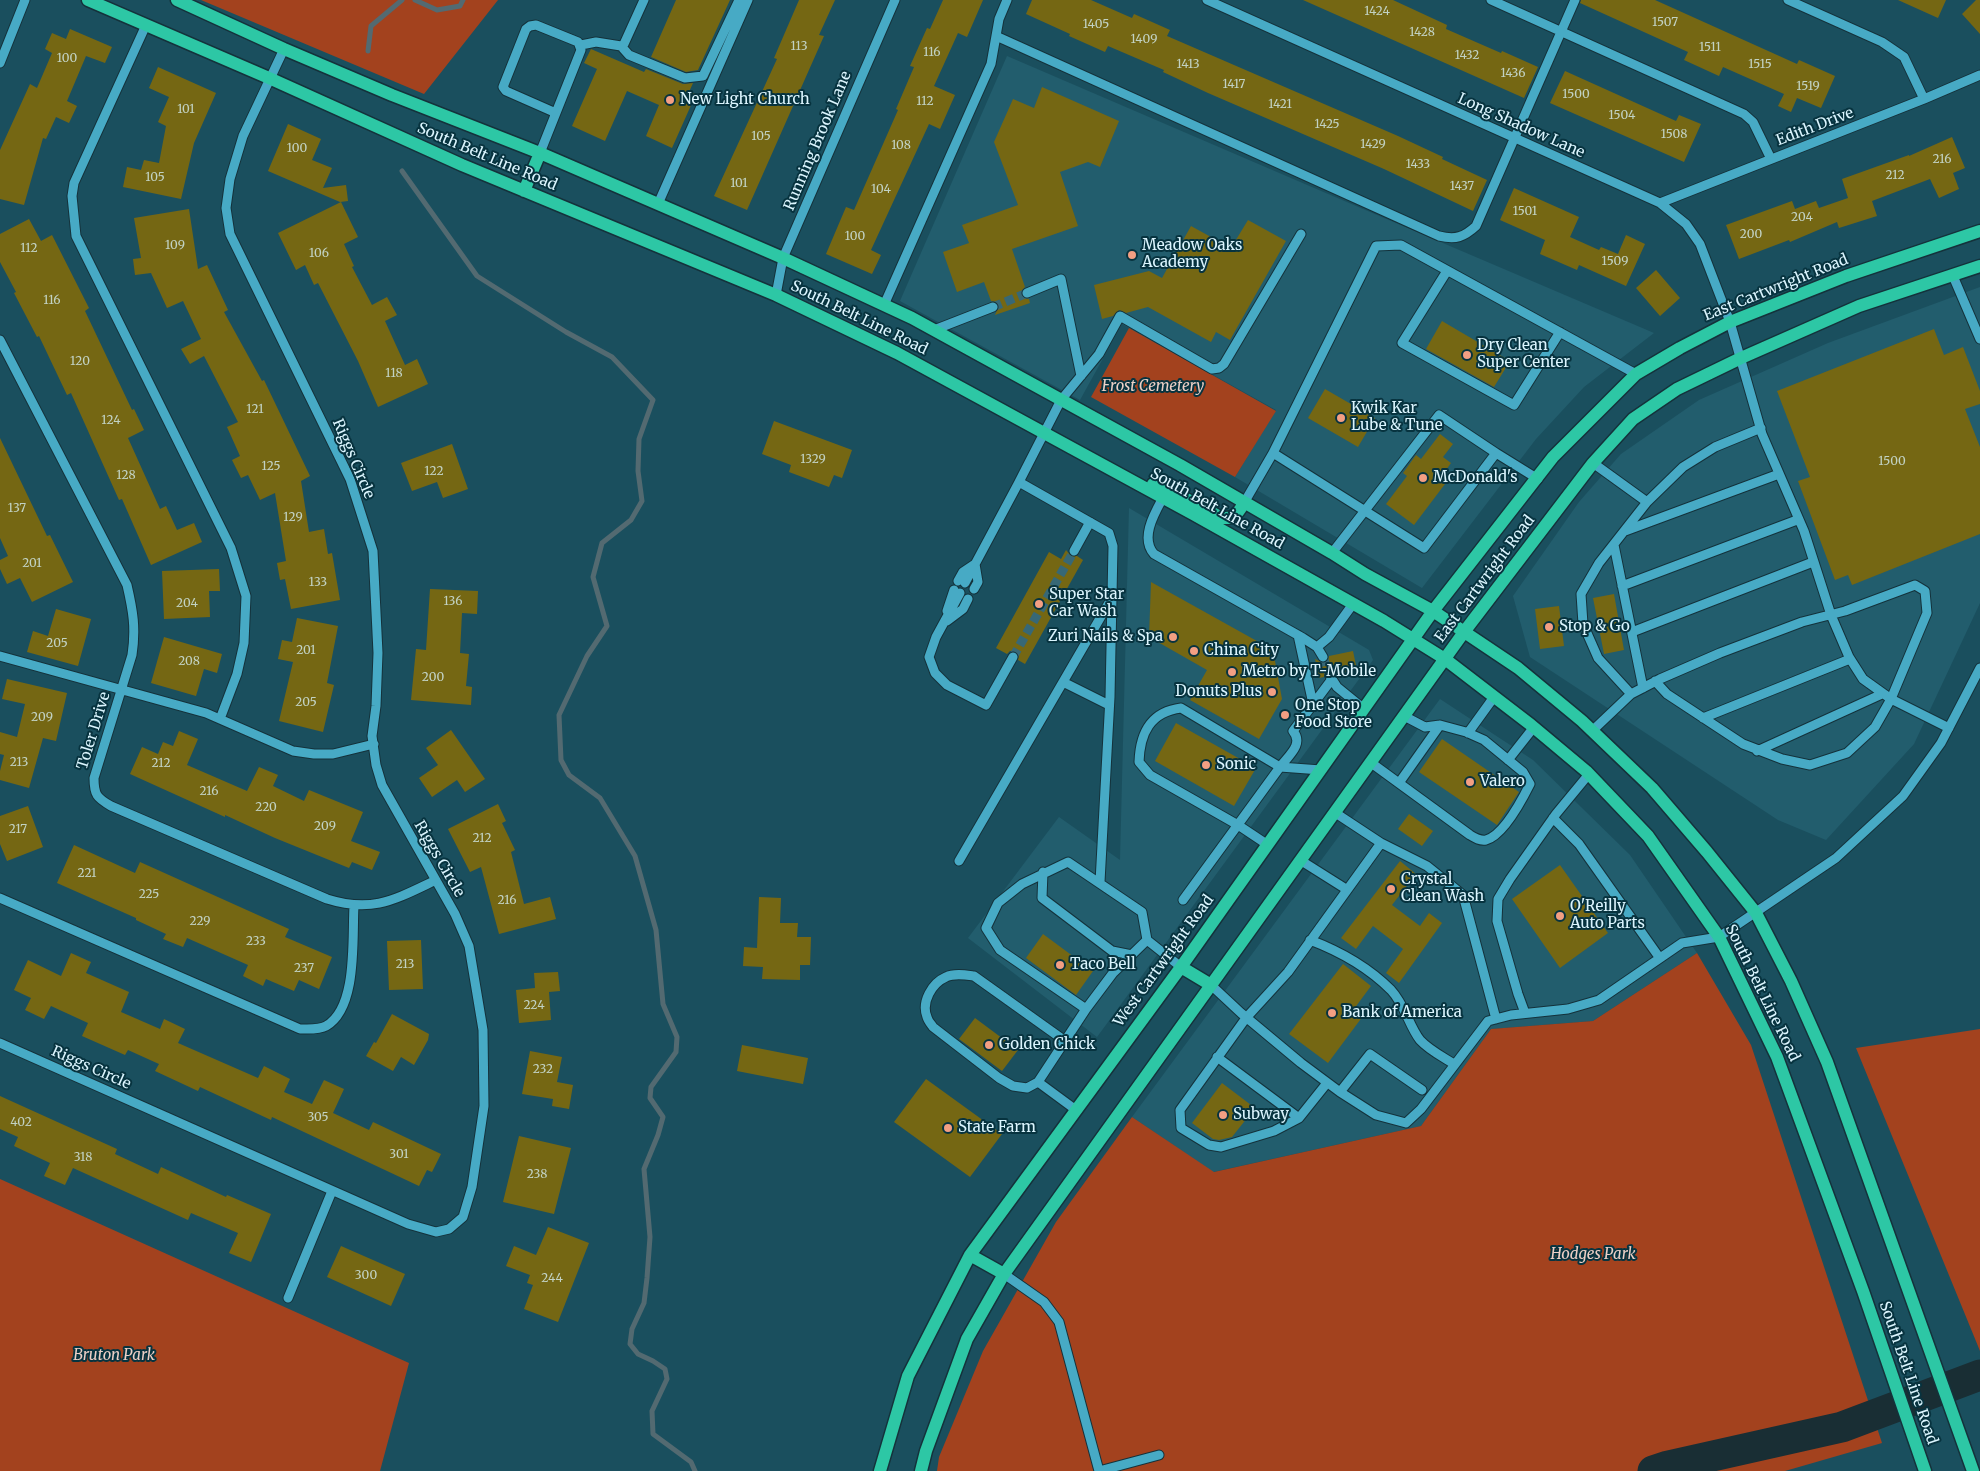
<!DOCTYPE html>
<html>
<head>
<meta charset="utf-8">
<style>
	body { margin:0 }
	canvas { display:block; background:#1a4f5e }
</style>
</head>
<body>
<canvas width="1980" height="1471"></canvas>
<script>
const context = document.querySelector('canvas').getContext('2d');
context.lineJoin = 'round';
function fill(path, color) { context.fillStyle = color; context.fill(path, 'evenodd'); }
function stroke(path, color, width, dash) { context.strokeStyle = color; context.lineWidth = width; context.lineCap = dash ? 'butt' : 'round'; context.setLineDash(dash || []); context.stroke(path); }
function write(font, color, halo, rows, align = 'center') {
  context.font = font + ' Merriweather,serif'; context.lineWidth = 4; context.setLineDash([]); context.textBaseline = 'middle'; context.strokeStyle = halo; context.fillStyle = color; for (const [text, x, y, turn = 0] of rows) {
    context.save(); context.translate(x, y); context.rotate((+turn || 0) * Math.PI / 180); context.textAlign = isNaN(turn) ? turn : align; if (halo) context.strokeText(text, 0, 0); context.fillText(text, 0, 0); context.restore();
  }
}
const built = new Path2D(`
	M1007,56L1363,209L1654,333L1584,387L1536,439L1422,588L1235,477L1276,410L1122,324L1080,400L900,301Z
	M1980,287V603L1914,744L1826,840L1778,820L1530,657L1513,596L1579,502L1621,454L1699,400L1828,343Z
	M1129,508L1369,650L1373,660L1097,1037L968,938L1059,817L1120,860Z
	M1440,699L1533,760L1630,855L1697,953L1593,1021L1491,1029L1421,1126L1213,1172L1132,1117Z`);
const green = new Path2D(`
	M201,0H498L424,94Z
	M1129,328L1276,411L1235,477L1091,397Z
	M1697,953L1751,1045L1882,1443L1785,1471H937L939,1457L983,1351L1056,1222L1132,1117L1214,1172L1421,1126L1491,1029L1593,1021Z
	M1980,1029V1351L1856,1048Z
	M0,1179L409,1363L380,1471H0Z`);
const stream = new Path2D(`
	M415,0L437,10L460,6L463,0
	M368,51L371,26L402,0
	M402,171L477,276L566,332L612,357L653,400L639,439L638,471L642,501L631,520L602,543L593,577L607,626L587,656L559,715L561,760L569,775L600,798L635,856L656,930L663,1004L677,1037L676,1052L651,1087L650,1098L663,1117L658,1135L644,1169L650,1237L647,1278L644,1303L632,1329L630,1344L638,1354L653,1361L665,1369L667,1379L652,1411L653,1434L691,1462L695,1471`);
const river = new Path2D(`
	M1653,1471L1668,1466L1842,1427L1980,1375`);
const building = new Path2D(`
	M676,0H730L698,70L686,72L651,57Z
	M799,0H835L819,35L824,36L747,210L714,196L777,59L774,58Z
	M943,0H983L967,37L958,33L934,86L955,95L940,129L929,124L871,250L881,255L872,274L826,254L846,207L854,210L898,110L896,109L914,67L910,66L927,28L930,29Z
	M1032,0H1091L1132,18L1134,14L1170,30L1167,36L1398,136L1443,157L1442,159L1487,180L1473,211L1384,169L1208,93L1163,72L1164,70L1108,46L1105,52L1069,36L1070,34L1026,14Z
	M1303,0H1393L1447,25L1446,29L1501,53L1502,51L1538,67L1524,98Z
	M1581,0H1655L1797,64L1799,60L1835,76L1821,108L1797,98L1791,112L1778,106L1784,94L1723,67L1719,76L1684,60L1688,52L1580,3Z
	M1898,0H1946L1938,18Z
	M1976,0H1980V34L1962,14Z
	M70,29L112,47L105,63L86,56L67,101L77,106L69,123L56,117L46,139L43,138L24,205L0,199V150L30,84L37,88L52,53L45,49L52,33L66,39Z
	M591,49L644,72L646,69L683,84L693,83L689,92L696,94L672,148L646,136L659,105L627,91L605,141L572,126L597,69L584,63Z
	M158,67L216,93L194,143L181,199L123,187L127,167L141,170L144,160L159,163L166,126L158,122L169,97L149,88Z
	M1565,71L1676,121L1679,115L1701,124L1684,162L1550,103Z
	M1042,87L1119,121L1100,167L1088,162L1060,172L1078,226L1012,249L1025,287L1022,290L1021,295L1024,298L1029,299L1030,303L995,315L999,305L996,302L991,301L984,282L957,292L943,252L969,243L962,225L1018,205L994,142L1013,99L1034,108Z
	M288,124L321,139L312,160L332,168L323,188L346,185L348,201L340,202L268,171Z
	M1952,137L1965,168L1953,173L1959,189L1939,198L1930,179L1872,201L1877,216L1839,228L1837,222L1790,242L1789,240L1739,259L1726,225L1792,201L1795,209L1816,201L1819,208L1848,198L1842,179L1909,155V156Z
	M1514,188L1579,217L1570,237L1599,250L1601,247L1618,254L1626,235L1645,244L1626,286L1579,265L1577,270L1540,254L1545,240L1500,220Z
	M341,202L358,237L344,244L354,266L352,267L372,305L387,297L397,315L385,321L405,365L417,359L428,384L378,407L358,361L318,283L314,285L305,265L296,270L278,233Z
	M189,209L198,269L207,265L228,310L224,312L262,381L264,380L310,476L301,481L309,532L324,529L328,554L332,553L340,600L291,609L285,579L280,580L277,563L286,561L275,493L260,500L248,475L241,478L232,460L240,456L227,427L238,422L204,356L190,364L181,349L201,339L183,301L167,308L151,273L135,275L133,259L141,258L134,218Z
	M29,219L41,241L52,235L89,308L85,311L132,410L134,409L144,430L128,438L160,509L166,506L177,530L194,523L202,542L151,565L122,499L119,500L71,393L67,395L39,336L37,337L14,293L16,292L0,262V234Z
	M1248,220L1286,241L1230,340L1216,332L1211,342L1148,307L1126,313L1119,310L1113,316L1102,319L1094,285L1149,271L1162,278L1191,226L1231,248Z
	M1656,270L1680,298L1660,316L1636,288Z
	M1442,321L1510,361L1494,387L1426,349Z
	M1934,329L1944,355L1963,347L1980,391V404L1965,409L1980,447V534L1852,585L1848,575L1835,580L1798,481L1810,477L1777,391Z
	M1325,389L1375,418L1358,447L1308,418Z
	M774,421L852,450L842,478L834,475L829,487L789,472L791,465L762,454Z
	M1440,434L1453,444L1443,457L1451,463L1439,480L1445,484L1414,525L1386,504L1407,476L1403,473L1416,455L1421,459Z
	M0,438L47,536L50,535L73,582L32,602L20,578L7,584L0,569V560L8,556L0,538Z
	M452,444L468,489L443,498L437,482L412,491L401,463Z
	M1066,550L1071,556H1077L1083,560L1025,664L1018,660L1019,654L1016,651H1010L1007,654L996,648L1049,552L1061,559Z
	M219,569L220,591H209L210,617L164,619L162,571Z
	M1151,582L1273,650L1282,699L1259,739L1190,700L1207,670L1149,637Z
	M430,589L478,591L477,614L462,613L460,653L469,654L466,686L472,687L471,705L411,700L416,649L426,650Z
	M1614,594L1624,650L1604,654L1593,598Z
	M1559,606L1564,646L1540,649L1535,609Z
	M56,609L91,619L78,666L27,652L33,631L48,636Z
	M297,618L338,626L327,683L334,685L323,732L279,721L293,662L278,659L282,640L292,642Z
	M164,637L222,654L217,673L204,669L196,696L151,683Z
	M1353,651L1357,670L1336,674L1329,670L1325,673L1324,677L1319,678L1315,659L1324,663L1328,660L1329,656Z
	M7,679L67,693L56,741L43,738L29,788L0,780V771L4,755L0,754V732L17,737L25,704L2,699Z
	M1176,723L1256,768L1234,806L1155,761Z
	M451,730L485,779L465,792L457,780L432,797L419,778L438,765L426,748Z
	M179,731L198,739L187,765L247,791L259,767L278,775L273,786L304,801L309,790L363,812L351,841L380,852L372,870L352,862L349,868L275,838L225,815V817L130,774L142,747L158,754L163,742L173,746Z
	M1442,739L1519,792L1497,825L1419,772Z
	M498,804L506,821L502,823L515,850L511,852L524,904L550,897L556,919L499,934L481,867L470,872L448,829Z
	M28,806L43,847L7,861L0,844V816Z
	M1409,814L1433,831L1422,846L1398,829Z
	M74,845L135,873L140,862L289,929L285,937L332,957L319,989L299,980L294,991L266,979L263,986L243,976L248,965L187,938L183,947L163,939L166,934L136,920V918L57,883Z
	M1400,861L1416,874L1392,905L1420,926L1429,913L1442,923L1399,983L1386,973L1403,949L1373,926L1356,949L1341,938Z
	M1560,865L1608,933L1560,968L1512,899Z
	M759,897L781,898L780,923H798L797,937H811L810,965H800V980L762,979L763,967L743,966L744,947L757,948Z
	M1043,934L1093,971L1076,995L1026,958Z
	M421,940L423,989L389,990L387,941Z
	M71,953L91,962L86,973L129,992L121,1012L160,1029L164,1019L185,1029L178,1043L258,1078L264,1066L290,1079L284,1092L312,1104L324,1080L344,1089L333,1113L369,1130L373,1122L441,1154L432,1172L427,1170L419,1186L272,1117L271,1120L200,1087L198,1091L155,1071L159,1064L128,1050L125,1055L82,1036L88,1023L51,1006L44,1019L25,1010L31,998L14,990L28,960L61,976Z
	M1343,964L1371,986L1354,1009L1363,1016L1328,1063L1289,1034Z
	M558,972L560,991L549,992L551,1020L519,1023L516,990L535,988L534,973Z
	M392,1014L429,1034L428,1040L414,1065L401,1057L393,1071L366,1056L374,1042L376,1043Z
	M975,1018L1018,1050L1002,1071L959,1039Z
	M742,1045L808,1058L803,1084L737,1071Z
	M530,1051L562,1057L557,1082L573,1085L569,1109L552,1106L553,1099L522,1094Z
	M926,1079L1002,1134L970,1177L894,1122Z
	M1222,1083L1255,1108L1232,1137L1219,1140L1213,1139L1192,1123Z
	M0,1096L117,1149L115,1154L158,1174L161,1167L226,1197L227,1195L271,1214L251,1262L229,1253L238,1233L191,1213L188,1220L73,1168L65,1185L44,1176L50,1163L14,1146L18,1137L0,1129Z
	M519,1136L571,1148L554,1214L503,1202Z
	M548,1227L589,1243L558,1322L524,1309L533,1285L527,1283L530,1275L506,1266L514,1246L536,1255Z
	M341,1246L405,1274L391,1306L327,1277Z`);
const minorTunnel = new Path2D(`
	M993,307L1027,293
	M1013,657L1074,551
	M1323,657L1330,676`);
const minor = new Path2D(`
	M1207,0L1660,203L1686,224L1700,244L1730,322L1762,434L1804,531L1831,615L1849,657L1863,679L1891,699L1927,613L1925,591L1915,585L1845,611L1802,622L1720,653L1660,679L1631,694L1592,731
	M1491,0L1744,114L1753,122L1771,159
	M1788,0L1882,42L1904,57L1924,99
	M146,25L74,183L72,196L76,236L231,548L246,596L244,643L237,674L220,719
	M996,36L1439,236C1456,240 1464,237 1476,226L1575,0
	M581,45L596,42L621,46L629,55L685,78L703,76L739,0
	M621,46L624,44L644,0
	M0,63L25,0
	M540,153L581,50L578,42L536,25L530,26L526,29L503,87L506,91L556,113
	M1660,203L1924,99L1980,75
	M658,204L748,0
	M1447,271L1402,343L1514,405L1560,332
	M1953,276L1980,339
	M1027,293L1061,279L1081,376
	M776,295L783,258L895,0
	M884,305L991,64L999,19L1007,0
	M934,330L993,307
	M0,340L127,585C133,611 136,628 132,655L94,778C94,795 97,798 111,806L327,899C372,913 394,900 434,881
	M1273,453L1424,548L1496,453L1439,415L1332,553
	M1496,453L1538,479
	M1593,463L1647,502
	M1165,494C1156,511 1139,537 1154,554L1303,638L1317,647L1323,657
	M1244,503L1273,453L1376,246L1401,245L1636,374
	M1625,531L1779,474
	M1614,545L1643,688
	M1074,551L1090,522
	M958,581L963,572L975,564L978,582L974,589
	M965,583L1019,482
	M1622,586L1797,520
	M960,593L936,637L929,657L935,673L947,685L986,705L1013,657
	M947,611L954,590
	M947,621L963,609L968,599
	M1632,632L1813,562
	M1298,635L1313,704
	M1317,647L1329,637L1353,604
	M0,656L206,713L293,751L314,754H333L374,744
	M1330,676L1337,687L1364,709
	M1655,681L1667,694L1743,744L1782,759L1810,765L1847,753L1875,727L1891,699L1949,728
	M1063,682L1109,705
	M1631,694L1598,658L1583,624L1581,594L1599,563L1647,502L1683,467L1715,447L1761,428
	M1703,718L1850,659
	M1468,733L1494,697
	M1757,751L1882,694
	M1508,760L1534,727
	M1370,762L1470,835C1475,838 1480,841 1486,840C1504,835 1522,800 1530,784L1523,772L1484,740L1466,732L1440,725L1425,727L1404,716
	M1399,783L1440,725
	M1553,818L1579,844L1659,957
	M1381,843L1427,866L1463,895L1496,1019
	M1268,845L1238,825L1150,775L1139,762C1140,733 1150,712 1181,708L1280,767C1289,755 1304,744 1293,731L1332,679
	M1300,860L1346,889
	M959,861L1110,601
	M1043,872L1042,898L1112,951L1132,955
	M1100,882L1110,697L1113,546L1109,533L1019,482L1061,400L1099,354L1120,316L1212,369L1219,368L1224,364L1301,234
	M0,898L300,1029C308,1029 319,1030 326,1026C358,1008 352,938 354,906
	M1183,900L1280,767L1321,770
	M1147,940L1113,973L1086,1009L1000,950L986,928L998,903L1022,884L1068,862L1142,912L1147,940L1181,967
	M1310,940C1339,951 1369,968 1391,990C1405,1005 1409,1026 1420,1040C1429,1050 1443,1057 1454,1064
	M1211,985L1241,1013L1301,1063L1340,1092L1376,1115L1406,1123L1421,1109L1488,1021L1511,1015L1568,1009L1599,1000L1682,943L1719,937L1836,858L1903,796L1941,743L1980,668
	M1525,1013L1518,994L1497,921L1498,899L1510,879L1556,814L1589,774
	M1065,1041L974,976C966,975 954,973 946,977C932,983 921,1002 927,1017C928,1021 931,1024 933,1027L999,1078L1013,1086L1027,1088L1038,1082L1076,1110
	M0,1043L408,1224L436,1232L449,1229L463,1217L472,1187L484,1106L483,1030L469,946L455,914L382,785L376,765L372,736L376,706L378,653L373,551L350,479L230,234L226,208L230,179L243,136L284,49
	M1217,1057L1299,1118
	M1038,1082L1086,1009
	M1327,1083L1299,1118L1274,1131L1221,1147L1209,1145L1181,1128L1180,1110L1246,1018L1288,972L1381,843L1334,812
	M1340,1092L1370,1054L1422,1090
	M1004,1274L1044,1302L1059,1322L1099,1471
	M288,1298L332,1191
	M1099,1471L1159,1455`);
const major = new Path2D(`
	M88,0L269,78L462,165L776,295L897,353L1193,514L1384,621L1445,659L1531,725L1586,771L1648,836L1719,937L1777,1057L1863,1291L1925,1471
	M177,0L284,49L392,95L540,153L783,258L912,318L1180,465L1332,553L1365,574L1433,611L1518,668L1582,721L1652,788L1707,852L1756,913L1791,981L1827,1062L1973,1471
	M524,191L540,153
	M1153,484L1179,495L1222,518C1235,519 1238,513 1244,503
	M1181,967L1211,985
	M970,1255L1004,1274
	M880,1471L908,1376L970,1255L1181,967L1433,611L1553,457L1636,374L1680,348L1730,322L1846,276L1980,231
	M921,1471L926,1451L967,1339L1004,1274L1464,632L1593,463L1633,419L1677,389L1741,358L1859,306L1980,266`);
const markers = [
	[670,100,5,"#f39f83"],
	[1132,255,5,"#f39f83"],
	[1467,355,5,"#f39f83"],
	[1341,418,5,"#f39f83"],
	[1423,478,5,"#f39f83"],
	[1039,604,5,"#f39f83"],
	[1549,627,5,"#f39f83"],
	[1173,637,5,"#f39f83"],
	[1194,651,5,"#f39f83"],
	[1232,672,5,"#f39f83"],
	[1272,692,5,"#f39f83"],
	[1285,715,5,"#f39f83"],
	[1206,765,5,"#f39f83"],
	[1470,782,5,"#f39f83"],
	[1391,889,5,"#f39f83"],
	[1560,916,5,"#f39f83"],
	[1060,965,5,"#f39f83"],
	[1332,1013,5,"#f39f83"],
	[989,1045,5,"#f39f83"],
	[1223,1115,5,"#f39f83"],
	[948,1128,5,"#f39f83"]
];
const numberNames = [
	["1424",1377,12],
	["1507",1665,23],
	["1405",1096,25],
	["1428",1422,33],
	["1409",1144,40],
	["113",799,47],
	["1511",1710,48],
	["116",932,53],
	["1432",1467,56],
	["100",67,59],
	["1413",1188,65],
	["1515",1760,65],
	["1436",1513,74],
	["1417",1234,85],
	["1519",1808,87],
	["1500",1576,95],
	["112",925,102],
	["1421",1280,105],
	["101",186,110],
	["1504",1622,116],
	["1425",1327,125],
	["1508",1674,135],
	["105",761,137],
	["1429",1373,145],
	["108",901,146],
	["100",297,149],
	["216",1942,160],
	["1433",1418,165],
	["212",1895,176],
	["105",155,178],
	["101",739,184],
	["1437",1462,187],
	["104",881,190],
	["1501",1525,212],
	["204",1802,218],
	["200",1751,235],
	["100",855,237],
	["109",175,246],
	["112",29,249],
	["106",319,254],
	["1509",1615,262],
	["116",52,301],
	["120",80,362],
	["118",394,374],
	["121",255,410],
	["124",111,421],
	["1329",813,460],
	["1500",1892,462],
	["125",271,467],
	["122",434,472],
	["128",126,476],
	["137",17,509],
	["129",293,518],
	["201",32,564],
	["133",318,583],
	["136",453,602],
	["204",187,604],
	["205",57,644],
	["201",306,651],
	["208",189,662],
	["200",433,678],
	["205",306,703],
	["209",42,718],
	["213",19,763],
	["212",161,764],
	["216",209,792],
	["220",266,808],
	["209",325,827],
	["217",18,830],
	["212",482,839],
	["221",87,874],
	["225",149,895],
	["216",507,901],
	["229",200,922],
	["233",256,942],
	["213",405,965],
	["237",304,969],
	["224",534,1006],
	["232",543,1070],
	["305",318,1118],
	["402",21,1123],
	["301",399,1155],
	["318",83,1158],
	["238",537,1175],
	["300",366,1276],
	["244",552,1279]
];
const poiNames = [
	["New Light Church",680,100],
	["Meadow Oaks",1142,246],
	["Academy",1142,263],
	["Dry Clean",1477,346],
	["Super Center",1477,363],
	["Kwik Kar",1351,409],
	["Lube & Tune",1351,426],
	["McDonald's",1433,478],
	["Super Star",1049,595],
	["Car Wash",1049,612],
	["Stop & Go",1559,627],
	["Zuri Nails & Spa",1163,637,"right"],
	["China City",1204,651],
	["Metro by T-Mobile",1242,672],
	["Donuts Plus",1262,692,"right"],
	["One Stop",1295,706],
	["Food Store",1295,723],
	["Sonic",1216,765],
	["Valero",1480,782],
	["Crystal",1401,880],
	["Clean Wash",1401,897],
	["O'Reilly",1570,907],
	["Auto Parts",1570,924],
	["Taco Bell",1070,965],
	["Bank of America",1342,1013],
	["Golden Chick",999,1045],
	["Subway",1233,1115],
	["State Farm",958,1128]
];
const streetNames = [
	["Long Shadow Lane",1521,126,24],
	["Edith Drive",1815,127,-21],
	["Running Brook Lane",818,141,-67],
	["South Belt Line Road",487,157,23],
	["East Cartwright Road",1776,288,-22],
	["South Belt Line Road",859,318,26],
	["Riggs Circle",353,459,67],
	["South Belt Line Road",1217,509,29],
	["East Cartwright Road",1485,579,-53],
	["Toler Drive",94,731,-73],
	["Riggs Circle",439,859,60],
	["West Cartwright Road",1164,961,-54],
	["South Belt Line Road",1762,993,64],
	["Riggs Circle",91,1068,24],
	["South Belt Line Road",1908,1373,71]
];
const parkNames = [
	["Frost Cemetery",1153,387],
	["Hodges Park",1593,1255],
	["Bruton Park",114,1356]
];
fill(built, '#225d6d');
fill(green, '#a3421e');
stroke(stream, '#536a71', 5);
stroke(river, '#192e34', 31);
fill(building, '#756713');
stroke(minorTunnel, '#376876', 9, [9, 4.5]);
stroke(minor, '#14323b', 11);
stroke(major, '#14323b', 15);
stroke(minor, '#47aac5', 9);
stroke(major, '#2dc7a5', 12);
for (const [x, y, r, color] of markers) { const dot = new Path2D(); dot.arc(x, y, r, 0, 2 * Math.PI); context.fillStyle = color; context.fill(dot); stroke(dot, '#07333f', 2); }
write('12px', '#c2d2c3', null, numberNames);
write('15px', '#dbf5fe', '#07333f', poiNames, 'left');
write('15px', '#dbf5fe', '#07333f', streetNames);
write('italic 15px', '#edd0c6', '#07333f', parkNames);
</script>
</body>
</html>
